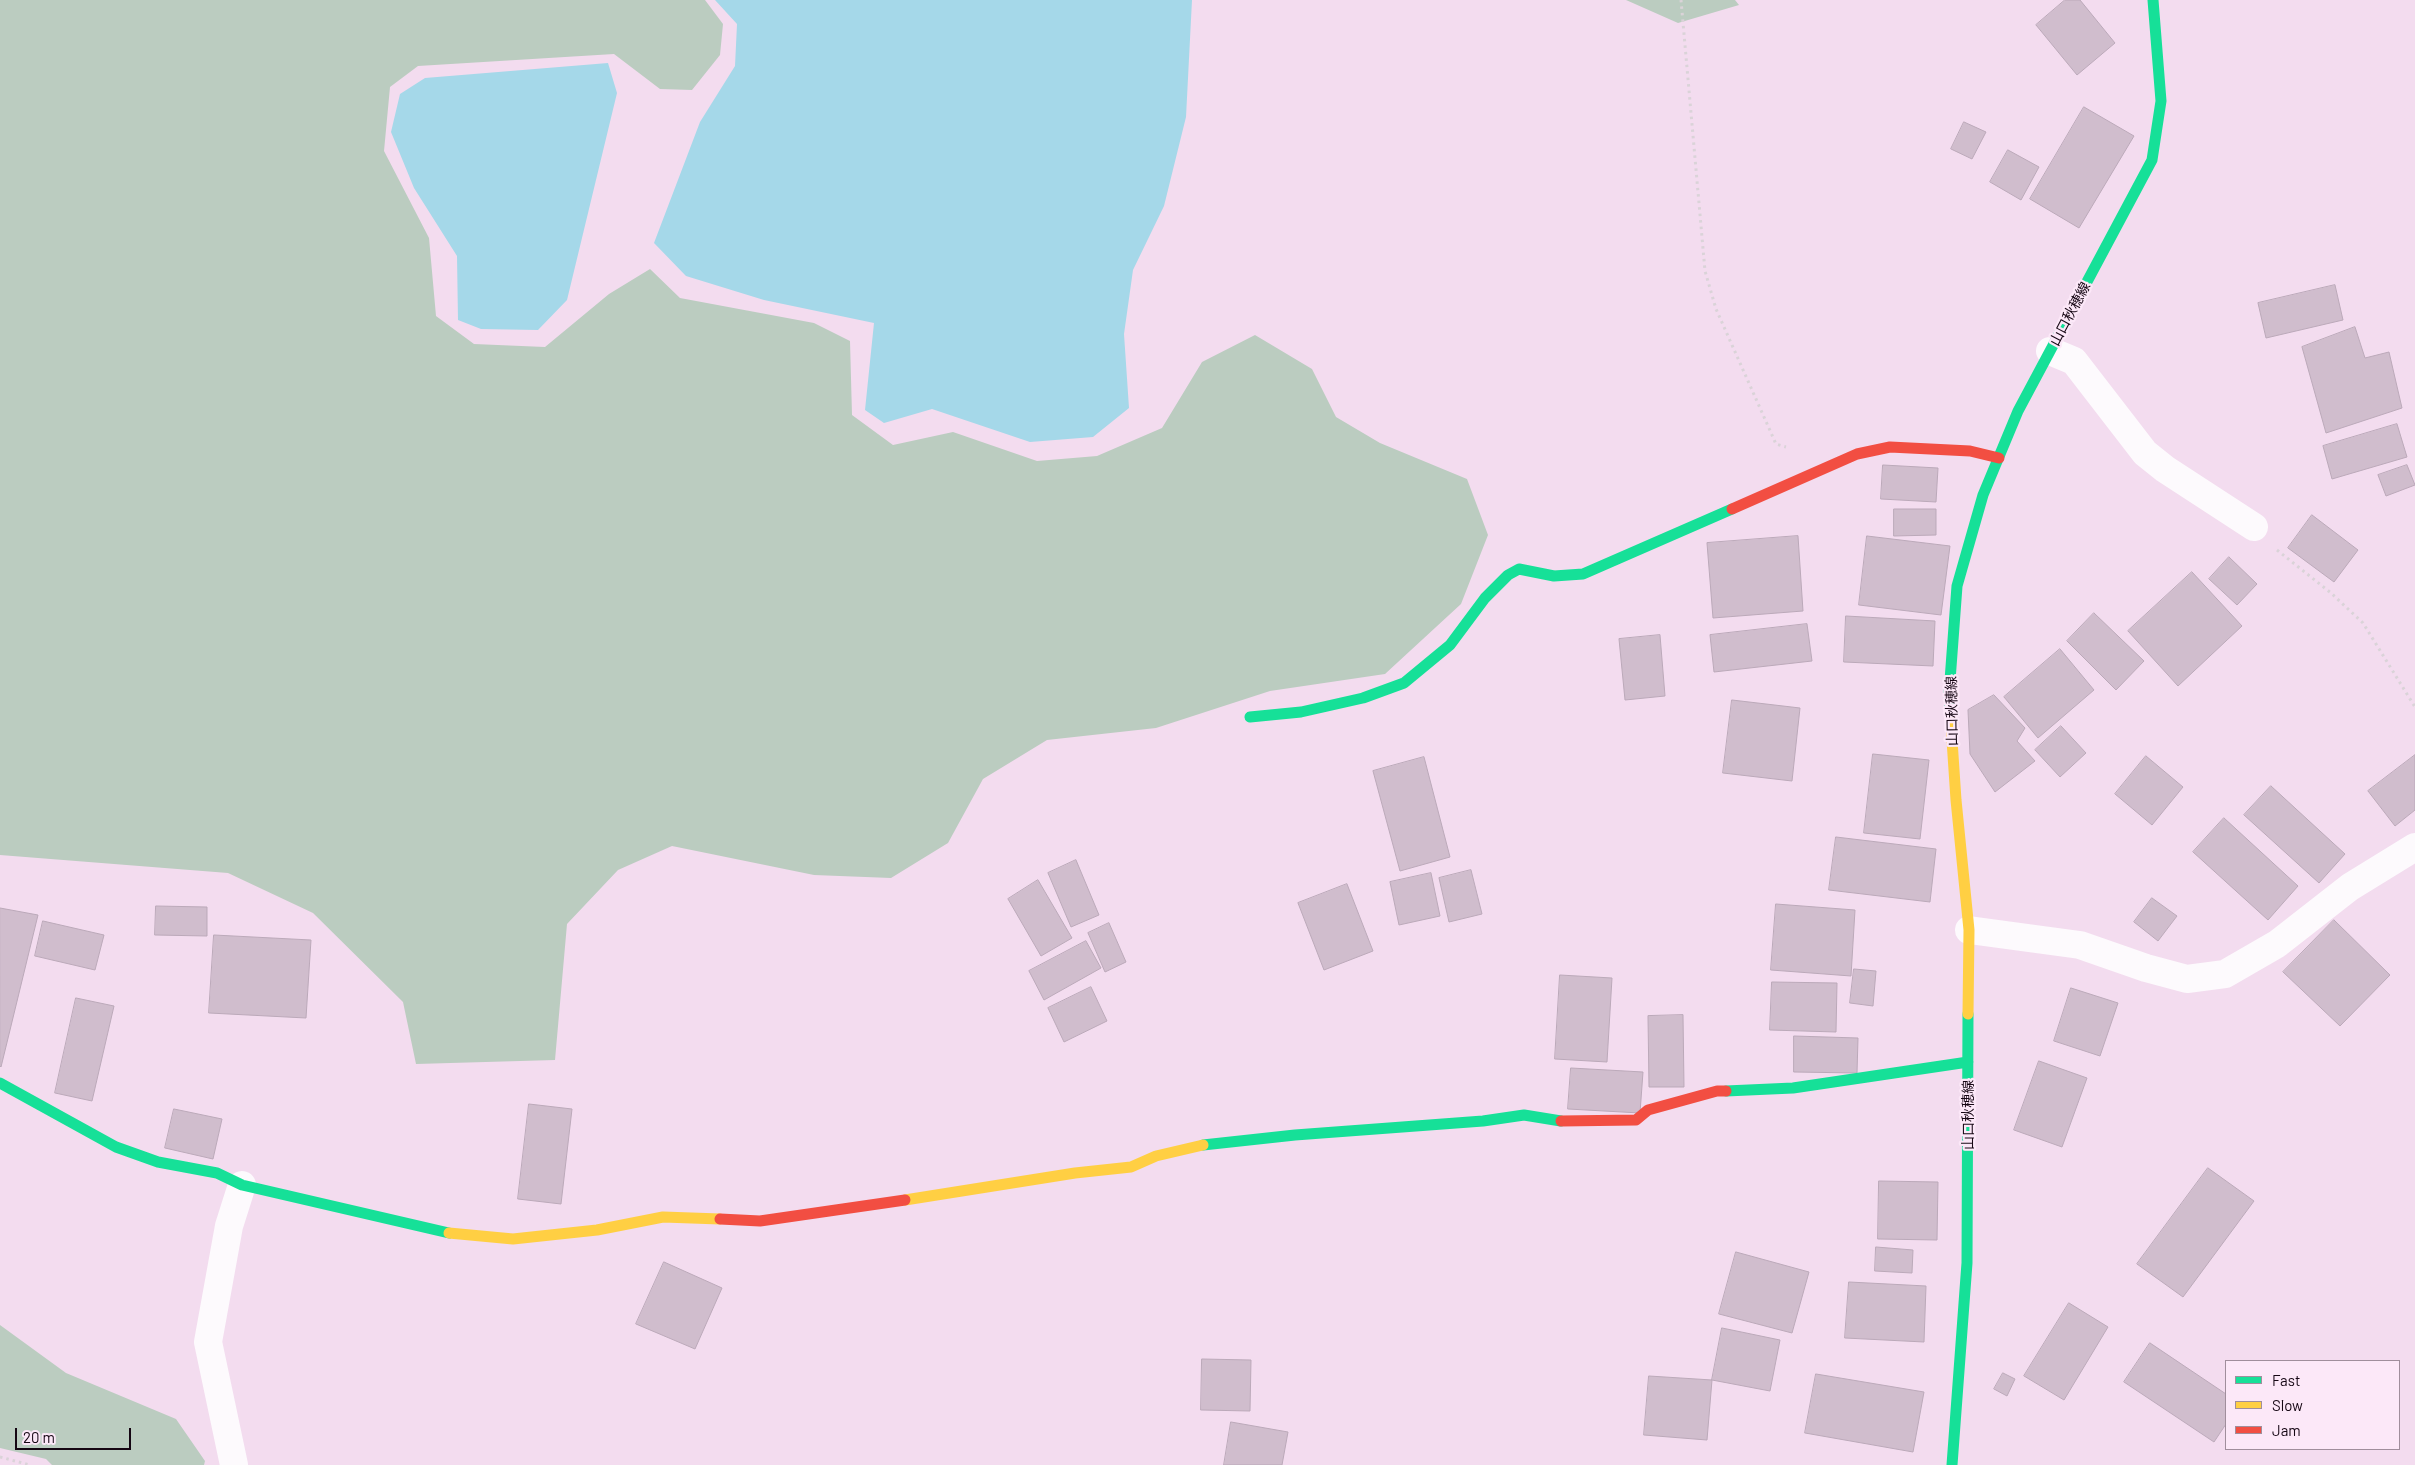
<!DOCTYPE html>
<html>
<head>
<meta charset="utf-8">
<style>
	body { margin:0 }
	#map { position:relative; width:2415px; height:1465px; overflow:hidden; background:#f3dcef; font-family:Barlow,sans-serif }
	canvas { display:block }
	.legend { position:absolute; left:2225px; top:1360px; width:175px; height:90px; box-sizing:border-box; background:#fce8f8; border:1px solid #a08e9c; margin:0; padding:6px 9px; list-style:none; font-size:15px; color:#150613 }
	.legend li { display:flex; align-items:center; gap:10px; height:25px }
	.legend b { width:25px; border:1px solid #a08e9c }
	.scale { position:absolute; left:15px; top:1428px; width:116px; height:22px; box-sizing:border-box; border:2px solid #150613; border-top:0; padding-left:6px; font-size:15px; line-height:18px; white-space:nowrap; color:#150613; -webkit-text-stroke:4px #fce8f8; paint-order:stroke }
</style>
</head>
<body>
<div id="map">
<canvas width="2415" height="1465"></canvas>
<ul class="legend">
<li><b style="height:6px;background:#16e098"></b>Fast</li>
<li><b style="height:6px;background:#ffcf43"></b>Slow</li>
<li><b style="height:6px;background:#f24e42"></b>Jam</li>
</ul>
<div class="scale">20 m</div>
</div>
<script>
const context = document.querySelector('canvas').getContext('2d');
context.lineJoin = 'round';
function fill(path, color) { context.fillStyle = color; context.fill(path, 'evenodd'); }
function stroke(path, color, width, dash) { context.strokeStyle = color; context.lineWidth = width; context.lineCap = dash ? 'butt' : 'round'; context.setLineDash(dash || []); context.stroke(path); }
function write(font, color, halo, rows, align = 'center') {
  context.font = font + ' Barlow,"Noto Sans JP",sans-serif'; context.lineWidth = 4.5; context.setLineDash([]); context.textBaseline = 'middle'; context.strokeStyle = halo; context.fillStyle = color; for (const [text, x, y, turn = 0] of rows) {
    context.save(); context.translate(x, y); context.rotate((+turn || 0) * Math.PI / 180); context.textAlign = isNaN(turn) ? turn : align; if (halo) context.strokeText(text, 0, 0); context.fillText(text, 0, 0); context.restore();
  }
}
const green = new Path2D(`
	M0,0H705L723,24L720,55L692,90L660,89L614,54L418,66L390,87L384,151L429,238L436,316L474,344L545,347L609,294L650,269L680,298L814,323L850,341L852,415L893,445L953,432L1037,461L1097,456L1162,428L1202,362L1255,335L1312,369L1336,417L1380,443L1467,479L1488,535L1461,604L1385,674L1270,691L1156,728L1047,740L983,779L948,843L891,878L814,875L672,846L618,870L567,924L555,1060L416,1064L403,1002L313,913L228,873L0,855Z
	M1626,0H1735L1739,5L1678,23Z
	M0,1325L66,1373L176,1419L205,1461L204,1465H52L46,1459L0,1448Z`);
const water = new Path2D(`
	M715,0H1192L1186,117L1164,206L1133,270L1124,334L1129,408L1093,437L1030,442L932,409L884,423L865,410L874,323L764,300L686,276L654,243L700,122L735,66L737,24Z
	M608,63L617,93L567,300L538,330L481,329L458,320L457,256L414,188L391,132L400,94L425,78Z`);
const building = new Path2D(`
	M2065,0H2080L2115,43L2077,75L2036,25Z
	M2084,107L2134,136L2079,228L2030,199Z
	M1964,122L1986,132L1972,159L1951,149Z
	M2008,150L2039,167L2021,200L1990,182Z
	M2335,285L2343,320L2266,338L2258,303Z
	M2355,327L2365,358L2389,352L2402,408L2326,433L2302,347Z
	M2397,424L2407,457L2332,479L2323,446Z
	M1883,465L1938,468L1936,502L1881,499Z
	M2407,465L2415,485L2386,496L2378,475Z
	M1894,509H1936V535L1894,536Z
	M2312,515L2358,550L2334,582L2288,548Z
	M1798,536L1803,611L1713,618L1707,543Z
	M1867,536L1950,546L1941,615L1859,605Z
	M2229,557L2257,584L2237,605L2209,579Z
	M2192,572L2242,626L2178,686L2128,631Z
	M2094,613L2144,661L2116,690L2067,641Z
	M1846,616L1935,621L1933,666L1844,662Z
	M1807,624L1812,661L1714,672L1710,635Z
	M1660,635L1665,696L1625,700L1619,639Z
	M2060,649L2094,690L2038,738L2004,697Z
	M1994,695L2025,728L2017,741L2035,761L1995,792L1970,754L1968,710Z
	M1732,700L1800,708L1792,781L1723,773Z
	M2061,726L2086,753L2060,777L2035,750Z
	M1873,754L1929,760L1920,839L1864,833Z
	M2415,755V810L2395,826L2368,791Z
	M2146,756L2183,787L2152,825L2115,794Z
	M1424,757L1450,857L1400,871L1373,771Z
	M2271,786L2345,854L2319,883L2244,815Z
	M2224,818L2298,886L2268,920L2193,852Z
	M1836,837L1936,849L1930,902L1829,890Z
	M1076,860L1099,915L1071,927L1048,873Z
	M1471,870L1482,914L1449,922L1439,878Z
	M1431,873L1440,916L1399,925L1390,882Z
	M1038,880L1072,938L1041,956L1008,899Z
	M1347,884L1373,951L1324,970L1298,903Z
	M2152,898L2177,916L2158,941L2134,922Z
	M1776,904L1855,910L1851,976L1771,970Z
	M156,906L207,907V936L155,935Z
	M0,908L38,915L1,1067L0,1066Z
	M2334,920L2390,975L2340,1026L2283,972Z
	M43,921L104,935L95,970L35,956Z
	M1109,923L1126,962L1105,972L1088,933Z
	M214,935L311,940L306,1018L209,1013Z
	M1086,941L1101,968L1044,1000L1029,971Z
	M1854,969L1876,971L1873,1006L1850,1003Z
	M1560,975L1612,978L1607,1062L1555,1059Z
	M1772,982L1837,983L1836,1032L1770,1030Z
	M1091,987L1107,1021L1064,1042L1048,1008Z
	M2071,988L2118,1003L2100,1056L2054,1041Z
	M76,998L114,1006L92,1101L55,1093Z
	M1683,1015L1684,1087H1649L1648,1016Z
	M1794,1036L1858,1038L1857,1073L1794,1072Z
	M2039,1061L2087,1078L2062,1147L2014,1130Z
	M1571,1068L1643,1072L1640,1113L1568,1109Z
	M529,1104L572,1109L561,1204L518,1199Z
	M174,1109L222,1119L213,1159L165,1148Z
	M2208,1168L2254,1201L2183,1297L2137,1264Z
	M1879,1181L1938,1182L1937,1240L1878,1239Z
	M1876,1247L1913,1250L1912,1273L1875,1271Z
	M1736,1252L1809,1272L1792,1333L1719,1314Z
	M664,1262L722,1288L695,1349L636,1324Z
	M1849,1282L1926,1286L1924,1342L1845,1338Z
	M2069,1303L2108,1327L2064,1400L2024,1376Z
	M1722,1328L1780,1340L1770,1391L1712,1380Z
	M2150,1343L2226,1394V1424L2214,1442L2124,1382Z
	M1202,1359L1251,1360L1250,1411L1201,1410Z
	M2003,1373L2015,1379L2007,1396L1994,1389Z
	M1816,1374L1924,1392L1913,1452L1805,1433Z
	M1649,1376L1712,1380L1707,1440L1644,1435Z
	M1231,1422L1288,1432L1282,1465H1224Z`);
const path = new Path2D(`
	M1681,0L1705,271L1716,309L1776,444L1786,447
	M2277,550L2331,593L2363,623L2415,707
	M0,1457L30,1465`);
const street = new Path2D(`
	M2050,351L2074,361L2145,453L2165,469L2254,527
	M1969,930L2080,945L2146,968L2187,979L2225,974L2277,944L2350,887L2415,847
	M234,1465L208,1342L229,1226L242,1185`);
const fast = new Path2D(`
	M1950,710L1949,694L1957,586L1983,495L2018,411L2152,160L2161,101L2153,0
	M1250,717L1301,712L1363,698L1404,683L1450,645L1485,598L1508,575L1519,569L1554,576L1583,574L1732,509
	M0,1083L116,1147L158,1162L217,1173L242,1185L449,1233
	M1726,1091L1793,1088L1968,1062
	M1203,1145L1295,1135L1483,1121L1524,1115L1561,1121
	M1952,1465L1967,1263L1968,1014`);
const slow = new Path2D(`
	M1950,710L1956,800L1969,930L1968,1014
	M905,1200L1075,1173L1131,1167L1156,1156L1203,1145
	M449,1233L513,1239L597,1230L663,1217L720,1219`);
const jam = new Path2D(`
	M1732,509L1857,454L1890,447L1970,451L1999,458
	M1561,1121L1636,1120L1648,1110L1717,1091H1726
	M720,1219L760,1221L905,1200`);
const streetNames = [
	["山口秋穂線",2070,314,-62],
	["山口秋穂線",1952,711,-91],
	["山口秋穂線",1968,1115,-90]
];
fill(green, '#bbccc0');
fill(water, '#a5d8e9');
fill(building, '#d0bdcd');
stroke(building, '#bba9b9', 1);
stroke(path, '#dad3d8', 3, [2.5, 4]);
stroke(street, '#fdfafd', 28);
stroke(fast, '#16e098', 11);
stroke(slow, '#ffcf43', 11);
stroke(jam, '#f24e42', 11);
write('14px', '#150613', '#fce8f8', streetNames);
</script>
</body>
</html>
